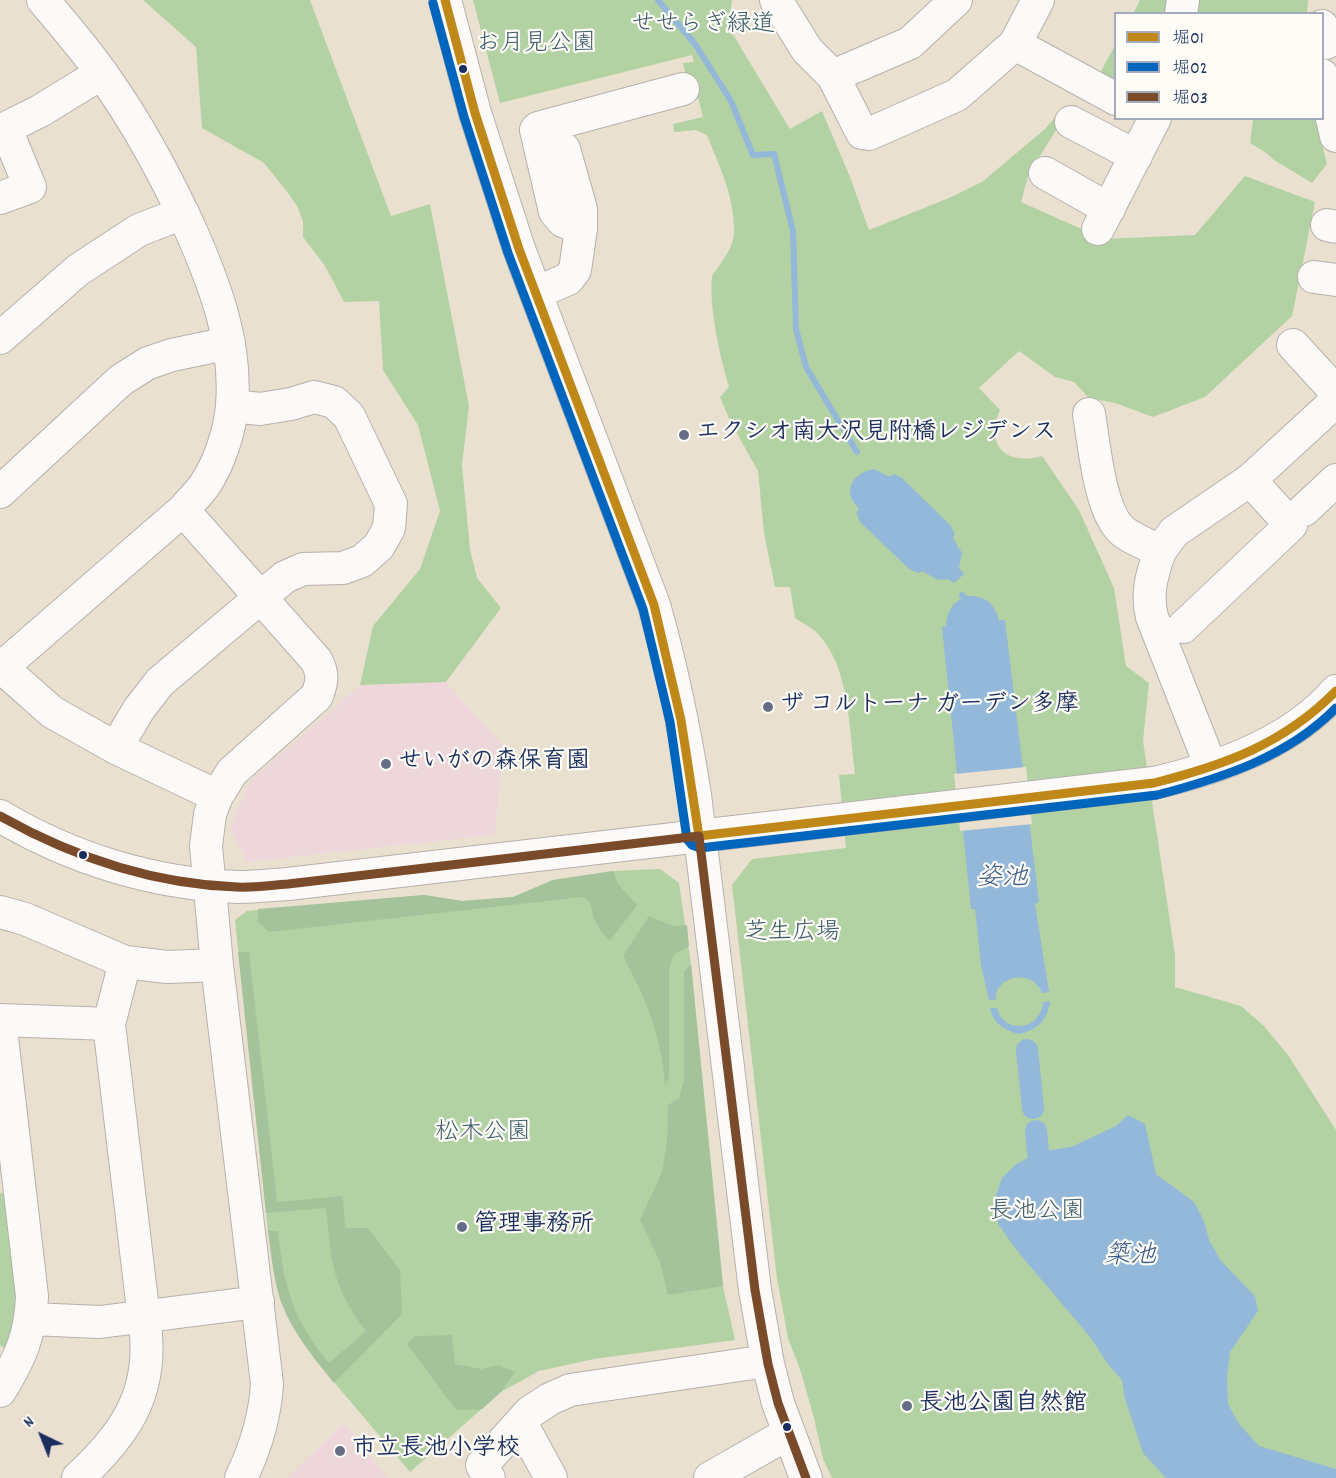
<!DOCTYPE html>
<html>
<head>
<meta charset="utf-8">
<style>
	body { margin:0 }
	#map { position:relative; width:1336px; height:1478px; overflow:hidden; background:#eae0d0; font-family:Dekko,"Klee One",sans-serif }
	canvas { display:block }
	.legend { position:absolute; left:1114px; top:12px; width:210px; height:108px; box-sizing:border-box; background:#fdfcf7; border:2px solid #a3aaba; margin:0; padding:8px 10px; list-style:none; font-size:18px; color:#1b2f5e }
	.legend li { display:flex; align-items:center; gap:12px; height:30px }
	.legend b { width:30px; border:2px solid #a3aaba }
	.north { position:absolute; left:12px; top:1406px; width:60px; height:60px; -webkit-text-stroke:4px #fdfcf7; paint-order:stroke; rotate:317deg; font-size:16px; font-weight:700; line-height:24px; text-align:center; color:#1b2f5e }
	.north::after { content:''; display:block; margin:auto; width:21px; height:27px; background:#1b2f5e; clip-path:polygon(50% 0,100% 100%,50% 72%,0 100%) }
</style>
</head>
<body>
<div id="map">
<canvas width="1336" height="1478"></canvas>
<ul class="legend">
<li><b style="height:8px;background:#c08818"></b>堀01</li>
<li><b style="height:8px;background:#0065bd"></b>堀02</li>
<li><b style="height:8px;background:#7a4b2a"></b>堀03</li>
</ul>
<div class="north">N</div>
</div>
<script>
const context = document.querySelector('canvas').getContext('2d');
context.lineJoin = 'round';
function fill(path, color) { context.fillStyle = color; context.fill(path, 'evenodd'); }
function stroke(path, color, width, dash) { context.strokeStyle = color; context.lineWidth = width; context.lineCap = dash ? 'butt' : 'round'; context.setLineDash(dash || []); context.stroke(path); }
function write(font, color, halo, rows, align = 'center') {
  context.font = font + ' Dekko,"Klee One",sans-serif'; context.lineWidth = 4.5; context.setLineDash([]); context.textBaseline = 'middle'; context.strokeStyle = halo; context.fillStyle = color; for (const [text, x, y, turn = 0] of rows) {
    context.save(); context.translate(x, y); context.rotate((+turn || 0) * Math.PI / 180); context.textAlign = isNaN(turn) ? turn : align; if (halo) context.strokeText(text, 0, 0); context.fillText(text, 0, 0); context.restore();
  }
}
const built = new Path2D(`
	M446,682L503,746L495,835L247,862L230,829L249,782L360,685Z
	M344,1423L388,1478H286Z`);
const green = new Path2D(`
	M143,0H310L391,216L430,204L469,406L462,465L470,549L477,578L501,608L446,682L360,685L373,626L420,569L440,511L418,425L383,370L379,301L344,302L325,266L303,237V221L297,206L288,193L264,163L202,128L196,47Z
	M473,0H732L729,28L790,129L822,111L850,177L869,230L949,198L982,182L1045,129L1056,116L1069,110L1029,173L1021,202L1104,239L1195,235L1245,176L1315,202L1292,316L1205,397L1153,417L1115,403L1089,398L1074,382L1055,377L1019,351L979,388L1000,410C984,446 1007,466 1042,456L1079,510L1114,588L1126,666L1149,683L1143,741L1175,955V987L1241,1006L1264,1026L1288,1055L1336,1130V1478H832L823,1459L814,1418L801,1372L788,1338L777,1279L732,885L752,859L846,848L839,775L855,774C849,730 850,667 818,634C812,627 802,623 795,618L790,587H775L764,533L758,471L730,421L720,397L729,387C720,355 709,310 712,277C713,272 717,270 719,266C726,256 734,244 734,232C735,197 719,166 707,135L696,130L674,132L673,124L703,117L692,74L686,76L683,63L694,62L692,55L500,103Z
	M1140,0H1169L1166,13L1133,14Z
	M1194,0H1308L1307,13L1191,14Z
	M1115,45V89L1097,79Z
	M1253,119H1316L1327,164L1312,183L1274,160L1265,152L1250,143Z
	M660,869L679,883L691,964L723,1286L735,1340L594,1359L539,1371L501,1392L410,1472L317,1362L296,1331L280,1296L268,1231L235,920L247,911L424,895L462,901L513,897L553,880L613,871Z
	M9,1191L20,1283L10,1353L0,1345V1193Z`);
const forest = new Path2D(`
	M613,871L618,884L637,905L610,941C596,926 594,922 590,902L583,897L269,932L258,922V909L424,895L462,901L513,897L553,880Z
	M649,916L673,926L687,925L689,946L674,954L669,969V1078L665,1086C661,1033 647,1002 623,956Z
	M238,952H249L277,1202L343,1196L345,1228H368L400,1270L402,1314L334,1383C313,1357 289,1328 279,1296C273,1275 271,1252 268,1231H278C284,1286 292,1319 329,1363L366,1331C331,1284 332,1264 326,1208L266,1213Z
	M691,964L723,1286L668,1295L660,1262L640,1220L662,1172L667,1142L668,1105L679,1098L684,1081V971Z
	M452,1335L455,1364L481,1369L499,1365L515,1372L501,1392L482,1409L456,1410L407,1344L415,1336Z`);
const water = new Path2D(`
	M874,469L890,477L894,474L902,478L950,525L955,534L953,538L962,553L959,568L964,574L954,583L948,579L938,580L922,571L919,573L909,569L860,522L856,512L859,509C842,492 851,473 874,469Z
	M967,596C986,596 993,602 999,620H1005L1039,902L1035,904L1049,992L1042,993C1033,968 994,975 996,1000H989L981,965L975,909H971L942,627H946C947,611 952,602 967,596Z
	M1050,1001C1048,1020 1038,1030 1019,1034C1005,1030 993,1024 990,1008H997C1003,1034 1040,1032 1043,1002Z
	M1128,1115L1145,1124L1156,1174L1194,1202L1204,1221L1209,1240L1221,1261L1255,1296L1258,1311L1230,1352L1227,1376L1228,1404L1239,1424L1259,1446L1336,1469V1478H1166L1143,1453L1125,1399L1122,1380L1107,1363L1091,1338L1018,1252L998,1224L995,1198L1002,1178L1015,1165L1038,1152L1071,1147L1116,1126Z`);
const pier = new Path2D(`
	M1026,767L1032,824L960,831L954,774Z`);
const stream = new Path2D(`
	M658,0L695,44L731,101L753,155L774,154L793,231L796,329L806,367L857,452
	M962,595L964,598`);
const canal = new Path2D(`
	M1027,1050L1033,1108
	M1036,1131L1038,1152`);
const minor = new Path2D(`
	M445,0L475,113L519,249L654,605C672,668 685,731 695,795L755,1290L768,1364L778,1403L806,1478
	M776,0L807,50L833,76L862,133L869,134L957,95L1015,44L1038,0
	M1181,14L1183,0
	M1322,26L1326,43
	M1015,44L1116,99
	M1322,75L1336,136
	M833,76L910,43L956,0
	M1071,122L1136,156
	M0,131L40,111L102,73
	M1045,173L1109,209
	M0,198L30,187L6,129
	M1327,225L1336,227
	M581,229L563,221L555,212L536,130L538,128L683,89
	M1098,229L1155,118
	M1314,277L1336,280
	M536,293L568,279L575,270L581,229V209L564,149
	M0,338L78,270L139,230L183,213
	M1293,345L1336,392
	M1089,414C1094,444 1099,501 1117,525C1125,537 1147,544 1160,551C1152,574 1146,593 1152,617L1211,767
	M0,492L121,380L148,363L172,355L229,343
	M183,510L316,660C324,674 322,682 317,696L232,772L217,796L210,814L206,846L217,965L267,1384C265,1418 256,1447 241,1478
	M1304,510L1336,480
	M1160,551L1174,532L1250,480L1336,401
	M1183,627L1291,525L1250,480
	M0,666L52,712L116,748L217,796
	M0,669L183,510C190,502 198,494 204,486C219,464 230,432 232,405C237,344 216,288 192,233C167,178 138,124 103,75C85,49 63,24 43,0
	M116,748L139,709L160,682L261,597L285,577L303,569L343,568L362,561L379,546L389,528L391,504L349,416L334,402L314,397L291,404L260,409L232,406
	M0,816C72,859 154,884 238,887C255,887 272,885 288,884L1154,783C1219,768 1291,743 1336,691
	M0,912L25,919L125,962L167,967L217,965
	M0,1020L109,1024
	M31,1319L100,1322L258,1302
	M0,1391C20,1359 31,1334 32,1296L0,1020
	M521,1423L551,1478
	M78,1478C122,1437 151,1398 146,1335L109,1024L125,962
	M489,1478L482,1465L530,1412L550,1399L570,1390L767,1361
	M710,1478L789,1433`);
const bus1 = new Path2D(`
	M445,0L475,113L519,249L654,605L681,720L699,836L1154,783C1225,765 1284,744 1336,691`);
const bus2 = new Path2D(`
	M433,3L464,117L508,253L643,609L670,722L687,839L692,845L700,848L1157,795C1222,778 1288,757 1336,708`);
const bus3 = new Path2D(`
	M0,816C73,857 152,884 237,887C254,888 271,885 288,884L699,836L755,1290L768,1364L778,1403L806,1478`);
const markers = [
	[463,69,5,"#1b2f5e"],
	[684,435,6,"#636d86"],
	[768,707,6,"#636d86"],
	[386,764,6,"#636d86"],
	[83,855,5,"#1b2f5e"],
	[462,1227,6,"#636d86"],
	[907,1406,6,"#636d86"],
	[787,1427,5,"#1b2f5e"],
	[340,1451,6,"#636d86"]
];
const parkNames = [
	["せせらぎ緑道",703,27],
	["お月見公園",536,46],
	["芝生広場",792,935],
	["松木公園",483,1135],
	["長池公園",1037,1214]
];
const poiNames = [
	["エクシオ南大沢見附橋レジデンス",696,435],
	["ザ コルトーナ ガーデン多摩",780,707],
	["せいがの森保育園",398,764],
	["管理事務所",474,1227],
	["長池公園自然館",919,1406],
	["市立長池小学校",352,1451]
];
const waterNames = [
	["姿池",1002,880],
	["築池",1130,1258]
];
fill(built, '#eed7da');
fill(green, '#b3d2a3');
fill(forest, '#a5c39a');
fill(water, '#93b8d9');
fill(pier, '#eae0d0');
stroke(stream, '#93b8d9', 6);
stroke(canal, '#93b8d9', 22);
stroke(minor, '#b6b1ac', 34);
stroke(minor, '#fcfaf8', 32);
stroke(bus1, '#c08818', 9);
stroke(bus2, '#0065bd', 9);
stroke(bus3, '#7a4b2a', 9);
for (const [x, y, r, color] of markers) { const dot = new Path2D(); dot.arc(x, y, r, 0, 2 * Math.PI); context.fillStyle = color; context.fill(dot); stroke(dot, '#fdfcf7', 2); }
write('24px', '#3b5c68', '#fdfcf7', parkNames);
write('bold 24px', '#1b2f5e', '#fdfcf7', poiNames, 'left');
write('italic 26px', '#38598a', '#fdfcf7', waterNames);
</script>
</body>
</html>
